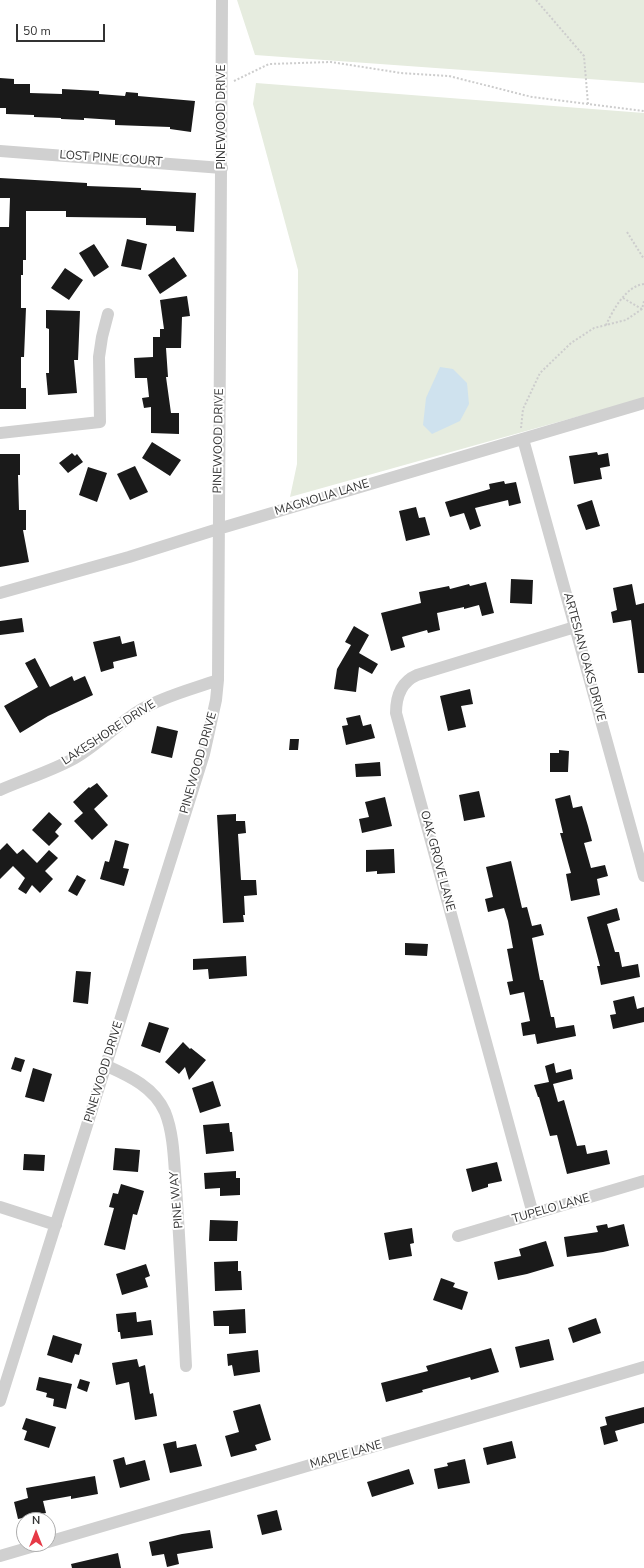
<!DOCTYPE html>
<html>
<head>
<meta charset="utf-8">
<style>
	body { margin:0 }
	#map { position:relative; width:644px; height:1568px; overflow:hidden; background:#fff; font-family:"Nunito Sans",sans-serif }
	canvas { display:block }
	.north { position:absolute; left:16px; top:1512px; width:40px; height:40px; box-sizing:border-box; background:#fff; border:1px solid #adadad; border-radius:50%; rotate:0deg; font-size:11px; font-weight:700; line-height:16px; text-align:center; color:#333 }
	.north::after { content:''; display:block; margin:auto; width:14px; height:18px; background:#e63946; clip-path:polygon(50% 0,100% 100%,50% 72%,0 100%) }
	.scale { position:absolute; left:16px; top:24px; width:89px; height:18px; box-sizing:border-box; border:2px solid #333; border-top:0; padding-left:5px; font-size:12px; line-height:14px; white-space:nowrap; color:#333; -webkit-text-stroke:3px #fff; paint-order:stroke }
</style>
</head>
<body>
<div id="map">
<canvas width="644" height="1568"></canvas>
<div class="north">N</div>
<div class="scale">50 m</div>
</div>
<script>
const context = document.querySelector('canvas').getContext('2d');
context.lineJoin = 'round';
function fill(path, color) { context.fillStyle = color; context.fill(path, 'evenodd'); }
function stroke(path, color, width, dash) { context.strokeStyle = color; context.lineWidth = width; context.lineCap = dash ? 'butt' : 'round'; context.setLineDash(dash || []); context.stroke(path); }
function write(font, color, halo, rows, align = 'center') {
  context.font = font + ' "Nunito Sans",sans-serif'; context.lineWidth = 4; context.setLineDash([]); context.textBaseline = 'middle'; context.strokeStyle = halo; context.fillStyle = color; for (const [text, x, y, turn = 0] of rows) {
    context.save(); context.translate(x, y); context.rotate((+turn || 0) * Math.PI / 180); context.textAlign = isNaN(turn) ? turn : align; if (halo) context.strokeText(text, 0, 0); context.fillText(text, 0, 0); context.restore();
  }
}
const green = new Path2D(`
	M237,0H644V83L255,55Z
	M256,83L644,113V398L290,497L297,464L298,270L253,104Z`);
const water = new Path2D(`
	M440,367L453,369L467,383L469,404L460,421L432,434L423,425L426,398Z`);
const building = new Path2D(`
	M0,78L14,79V84H30V93L62,94V89L99,91V94L125,96L126,92L138,93V96L195,101L191,132L170,129V127L115,125V120L84,118V120L61,119V118L34,117V115L6,114V108H0Z
	M0,178L87,183V186L141,188V190L196,193L194,232L176,231V226L146,225V218L66,217V211H26V260H23V275H21V308H26L24,357H21V388H26V409H0V227H9L10,198H0Z
	M127,239L147,244L141,270L121,266Z
	M94,244L109,267L94,277L79,253Z
	M174,257L187,276L160,294L148,275Z
	M65,268L83,280L69,300L51,288Z
	M187,296L190,316L182,317L181,348H166L168,377H166L171,413H179V434L151,433V407L144,408L142,398L149,397L147,378H135L134,358L153,357V337H160V329H164L160,300Z
	M46,310L80,311L78,360H74L77,393L48,395L46,373H49V329L46,328Z
	M152,442L181,460L170,476L142,458Z
	M597,452L598,455L608,453L610,466L600,468L602,479L574,484L569,456Z
	M72,453L75,456L77,454L83,462L68,473L59,463Z
	M0,454H20V475H18L19,510H26V530H23L29,562L0,567Z
	M135,466L148,492L130,500L117,474Z
	M88,467L107,473L97,502L79,495Z
	M504,481L505,484L516,482L521,503L509,506L508,500L475,508L481,526L470,530L464,513L450,517L445,502L490,489L489,484Z
	M592,500L600,526L586,530L577,505Z
	M416,507L419,518L425,517L430,535L406,541L399,511Z
	M511,579L533,580L532,604L510,603Z
	M486,582L494,613L482,616L479,605L464,609V607L437,613L440,630L428,633L427,630L402,637L405,647L391,651L381,613L421,603L419,592L449,586L450,589L469,584L470,586Z
	M632,584L636,605L644,603V673H638L631,620L613,623L611,612L617,610L613,588Z
	M22,618L24,632L0,635V621Z
	M354,626L369,635L359,653L378,664L372,674L359,667L356,692L334,689L337,669L351,645L345,642Z
	M120,636L122,644L134,641L137,656L113,662L114,668L101,672L93,642Z
	M35,658L50,687L72,676L74,681L85,676L93,695L48,716L20,733L4,706L38,687L25,663Z
	M470,689L473,704L461,706L466,727L448,731L440,696Z
	M360,715L363,726L371,724L375,738L346,745L342,726L348,725L346,718Z
	M157,726L178,731L172,758L151,753Z
	M290,739H299L298,750H289Z
	M559,750L569,751L568,772H550V753H559Z
	M380,762L381,776L356,777L355,764Z
	M97,783L108,796L94,809L108,825L92,840L74,821L83,813L73,802L89,787L90,788Z
	M479,791L485,817L464,821L459,795Z
	M570,795L573,808L582,806L588,826L592,841L584,843L591,868L605,865L608,876L597,879L600,895L571,901L566,874L571,873L560,833H563L555,799Z
	M385,797L392,826L362,833L359,819L369,817L365,802Z
	M49,812L62,824L55,832L59,836L49,846L32,830Z
	M236,814V821H245L246,833L238,834L241,880H256L257,895L244,896L245,915H243L244,922L223,923L217,815Z
	M115,840L129,844L123,868L129,869L124,886L100,879L105,861L109,862Z
	M7,843L17,854L23,849L37,863L49,850L58,858L45,871L53,879L40,893L32,885L26,894L18,889L25,878L13,866L0,879V850Z
	M394,849L395,873L377,874V871L366,872V850Z
	M511,861L522,908L527,907L532,926L541,924L544,935L532,938L540,980H543L551,1017H554L556,1028L574,1025L576,1036L537,1044L535,1034L523,1036L521,1023L530,1021L524,992L510,995L507,982L513,981L507,949L513,948L508,921L504,908L488,912L485,899L493,897L486,867Z
	M77,875L86,880L77,896L68,891Z
	M617,908L620,920L607,924L615,952H619L622,967L638,964L640,977L601,985L597,966H600L587,917Z
	M405,943L428,944L427,956L405,955Z
	M246,956L247,976L209,979L208,969L193,970V959Z
	M76,971L91,972L88,1004L73,1002Z
	M634,996L637,1009L644,1007V1022L613,1029L610,1015L616,1014L613,1001Z
	M149,1022L169,1028L160,1053L141,1046Z
	M183,1042L190,1049L191,1048L206,1060L189,1080L185,1067L179,1074L165,1062Z
	M15,1057L25,1060L21,1072L11,1069Z
	M554,1063L556,1073L571,1069L573,1079L553,1084L558,1102L564,1100L577,1146L585,1145L587,1154L607,1150L610,1164L567,1174L557,1135L550,1136L539,1097H538L534,1085L549,1082L545,1066Z
	M33,1068L52,1074L44,1102L25,1097Z
	M213,1081L221,1106L200,1113L192,1088Z
	M229,1123L230,1132H232L234,1151L206,1154L203,1125Z
	M115,1148L140,1150L138,1172L113,1170Z
	M24,1154L45,1155L44,1171L23,1170Z
	M497,1162L502,1181L488,1184V1187L472,1192L466,1169Z
	M236,1171V1178H240V1195L220,1196V1188L205,1189L204,1173Z
	M121,1184L144,1191L137,1215L133,1214L125,1250L104,1245L114,1208L109,1207L113,1193L118,1194Z
	M210,1220L238,1221L237,1241H209Z
	M607,1224L608,1228L624,1224L629,1246L603,1252L567,1257L564,1237L598,1232L596,1226Z
	M412,1228L414,1243L410,1244L412,1256L389,1260L384,1233Z
	M546,1241L554,1266L527,1274L498,1280L494,1262L521,1256L519,1249Z
	M238,1261V1271H241L242,1290L215,1291L214,1262Z
	M146,1264L150,1276L145,1278L148,1287L122,1295L116,1274Z
	M441,1278L455,1283L453,1287L468,1292L462,1310L433,1300Z
	M245,1309L246,1333L229,1334V1326H214L213,1311Z
	M136,1312L137,1322L151,1320L153,1335L121,1339L120,1332H118L116,1314Z
	M596,1318L601,1333L573,1343L568,1328Z
	M53,1335L82,1344L79,1355L75,1354L72,1363L47,1355Z
	M549,1339L554,1360L520,1368L515,1347Z
	M491,1348L499,1372L471,1380L470,1377L422,1390L423,1392L386,1402L381,1383L428,1371L426,1366Z
	M258,1350L260,1372L234,1376L232,1365L228,1366L227,1354Z
	M137,1359L139,1367L145,1365L150,1394L153,1393L157,1416L135,1420L129,1382L116,1385L112,1363Z
	M39,1377L72,1384L66,1409L53,1406L54,1399L46,1397L47,1393L36,1390Z
	M80,1379L90,1382L87,1392L77,1388Z
	M260,1404L271,1440L255,1445L257,1450L231,1457L225,1436L239,1432L233,1411Z
	M644,1407V1423L615,1431L618,1441L604,1445L600,1427L607,1425L605,1417Z
	M26,1418L56,1427L49,1448L24,1440L27,1431L22,1429Z
	M176,1441L177,1448L196,1444L202,1466L170,1473L163,1444Z
	M512,1441L516,1458L487,1465L483,1448Z
	M124,1457L126,1465L145,1460L150,1480L120,1488L113,1460Z
	M465,1459L470,1483L438,1489L434,1469L448,1466L447,1463Z
	M409,1469L414,1484L372,1497L367,1482Z
	M95,1476L98,1494L71,1499V1496L43,1501L46,1513L18,1519L14,1502L28,1498L26,1488Z
	M277,1510L282,1530L262,1535L257,1515Z
	M210,1530L213,1548L177,1554L179,1564L167,1567L164,1554L152,1556L149,1542L182,1534Z
	M118,1553L121,1568H72L71,1564Z`);
const path = new Path2D(`
	M536,0L584,56L588,104
	M234,81L269,64L331,62L401,73L449,76L532,97L644,111
	M627,232L644,259
	M623,298L642,309
	M606,325C613,310 626,286 644,284
	M521,428L523,409L540,373L571,343L594,328L626,320L642,309L644,301`);
const minor = new Path2D(`
	M0,151L222,168
	M0,433L100,422L99,357L102,337L108,314
	M523,439L644,876
	M0,593L129,557L218,529L644,403
	M0,790C25,779 52,771 75,758C99,744 118,723 142,709C165,696 193,689 218,680
	M107,1066C129,1076 154,1087 165,1112C174,1134 174,1163 176,1187C180,1246 183,1306 186,1366
	M0,1207L56,1225
	M533,1214L396,713C396,696 401,682 417,675L575,627
	M458,1236L644,1181
	M0,1401L204,754L216,700L218,680L222,0
	M48,1542L644,1367
	M0,1556L41,1544`);
const streetNames = [
	["PINEWOOD DRIVE",222,117,-90],
	["LOST PINE COURT",111,159,4],
	["PINEWOOD DRIVE",219,441,-89],
	["MAGNOLIA LANE",322,498,-17],
	["ARTESIAN OAKS DRIVE",584,657,75],
	["LAKESHORE DRIVE",109,733,-33],
	["PINEWOOD DRIVE",199,763,-74],
	["OAK GROVE LANE",437,861,75],
	["PINEWOOD DRIVE",104,1072,-73],
	["PINE WAY",177,1200,-95],
	["TUPELO LANE",551,1209,-16],
	["MAPLE LANE",346,1455,-16]
];
fill(green, '#e6ecdf');
fill(water, '#cfe2ee');
fill(building, '#1a1a1a');
stroke(path, '#cdcdcd', 2, [2, 2]);
stroke(minor, '#d0d0d0', 12);
write('12px', '#333', '#fff', streetNames);
</script>
</body>
</html>
